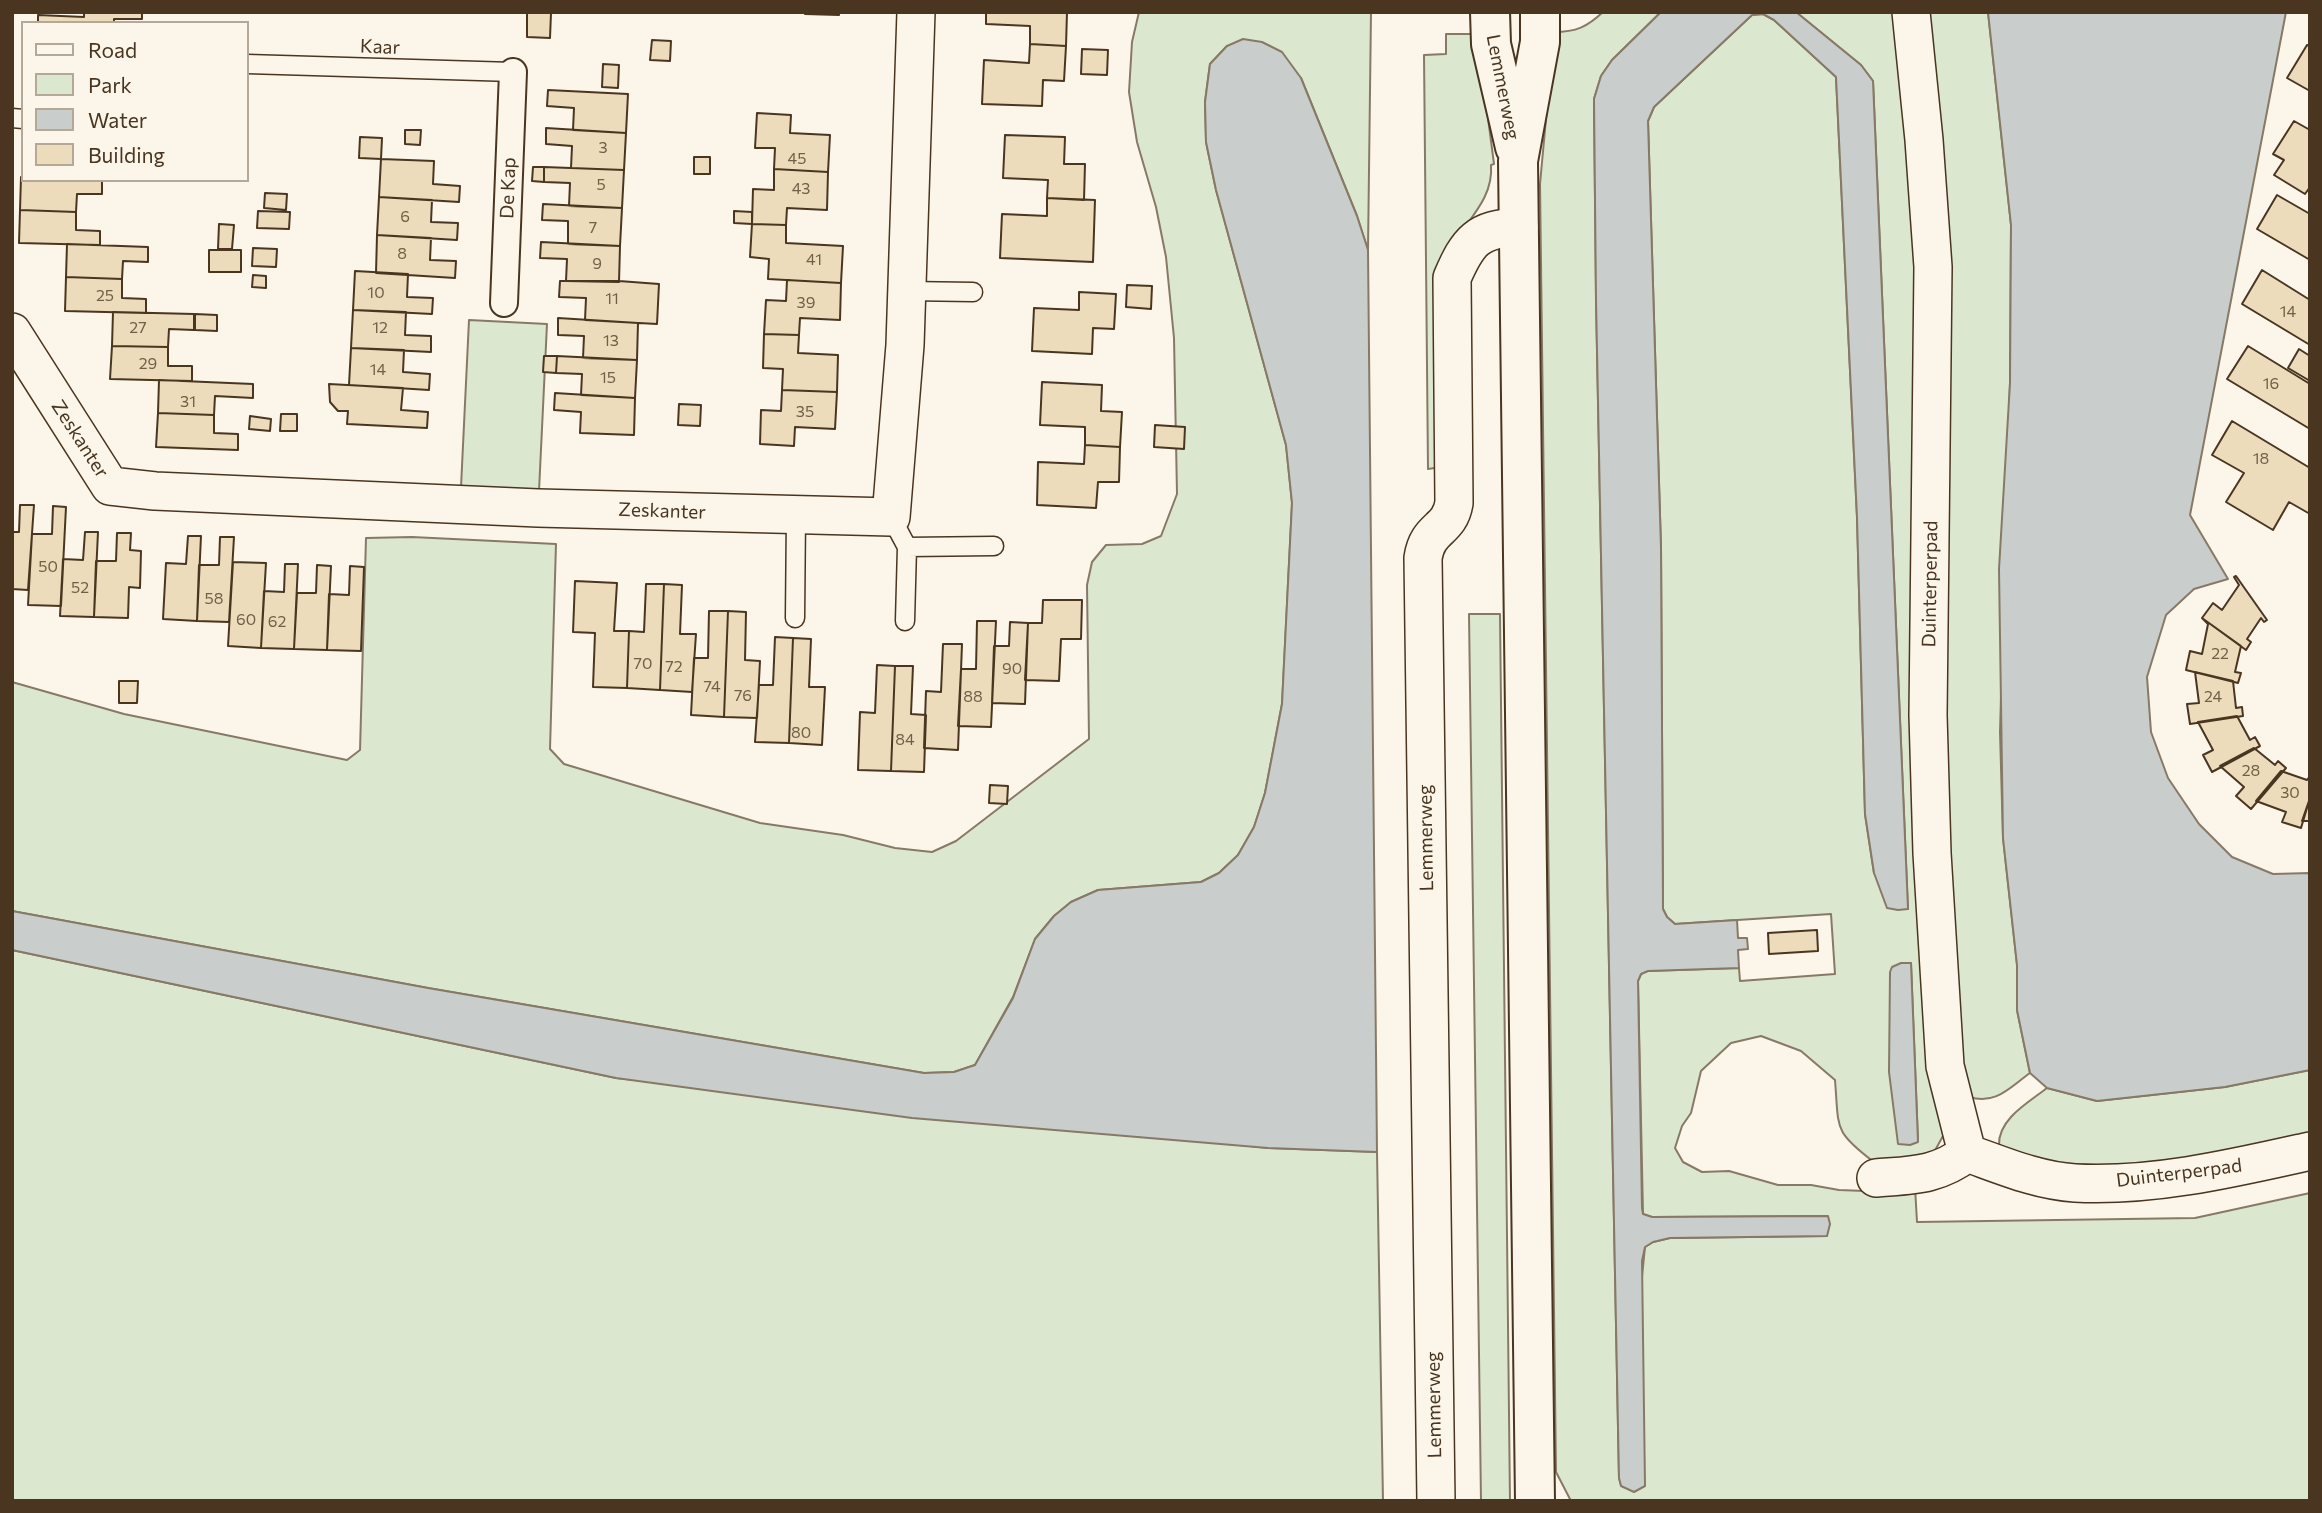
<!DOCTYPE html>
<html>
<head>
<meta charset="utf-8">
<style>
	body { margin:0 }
	#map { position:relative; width:2322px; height:1513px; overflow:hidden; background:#fbf6e9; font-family:Commissioner,sans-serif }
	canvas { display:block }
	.frame { position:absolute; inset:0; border:14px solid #4a3520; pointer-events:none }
	.legend { position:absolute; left:21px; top:21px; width:228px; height:161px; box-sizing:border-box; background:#fbf6e9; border:2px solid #b4a999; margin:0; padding:9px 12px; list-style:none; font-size:21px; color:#4a3520 }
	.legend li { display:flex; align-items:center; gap:14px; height:35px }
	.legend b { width:35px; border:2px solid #b4a999 }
</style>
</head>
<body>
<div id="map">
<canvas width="2322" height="1513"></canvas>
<div class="frame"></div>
<ul class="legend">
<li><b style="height:9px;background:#fbf6e9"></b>Road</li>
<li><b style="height:19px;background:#dce7d0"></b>Park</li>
<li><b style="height:19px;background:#c9cecd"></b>Water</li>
<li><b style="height:19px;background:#ecdcbc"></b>Building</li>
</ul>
</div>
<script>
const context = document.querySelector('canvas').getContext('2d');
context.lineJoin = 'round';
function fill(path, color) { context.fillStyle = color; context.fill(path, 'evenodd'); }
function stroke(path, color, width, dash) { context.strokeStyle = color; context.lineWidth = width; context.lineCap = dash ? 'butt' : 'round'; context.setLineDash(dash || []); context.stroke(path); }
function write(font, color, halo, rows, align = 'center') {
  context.font = font + ' Commissioner,sans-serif'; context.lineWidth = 5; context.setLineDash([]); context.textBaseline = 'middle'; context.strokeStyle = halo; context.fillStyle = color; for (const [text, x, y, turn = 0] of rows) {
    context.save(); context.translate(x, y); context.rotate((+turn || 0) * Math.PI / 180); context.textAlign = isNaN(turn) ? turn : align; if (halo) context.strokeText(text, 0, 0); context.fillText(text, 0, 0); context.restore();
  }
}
const green = new Path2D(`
	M1139,12H1371L1368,250L1357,216L1301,78L1227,46L1210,64L1205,102L1206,142L1216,190L1286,445L1292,503L1282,704L1265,793L1254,827L1238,855L1219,873L1201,882L1098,890L1071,902L1054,916L1035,939L1013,997L975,1065L954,1072L924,1073L428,988L12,911V682L124,714L347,760L360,750L366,538L412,537L556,544L550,749L564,764L760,823L843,835L895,848L932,852L956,841L1089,739L1087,585L1092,562L1106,545L1142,544L1161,536L1177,494L1174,338L1166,257L1156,207L1137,142L1129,92L1132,42Z
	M1603,12H1661L1612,60L1601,76L1594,99L1596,299L1619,1478L1621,1485L1645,1247L1653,1242L1670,1238L1827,1236V1216L1652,1217L1643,1214L1638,981L1641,974L1647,971L1739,968L1740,981L1835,974L1831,914L1675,924L1667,917L1663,909L1661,548L1648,121L1654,107L1752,15L1763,14L1774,20L1836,77L1857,517L1865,814L1874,873L1908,909L1873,81L1861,65L1796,12H1902L1915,140L1943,1136L1933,1154L1874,1162C1833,1131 1839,1129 1835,1080L1801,1051L1761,1036L1731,1043L1701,1071L1691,1113L1682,1126L1675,1148L1683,1162L1702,1172L1729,1171L1778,1185H1811L1839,1190L1865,1191L1915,1187L1917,1222L2195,1218L2310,1193V1501H1571L1556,1472L1540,184L1554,32C1576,32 1587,27 1603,12ZM1901,963H1911L1918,1141Z
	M1922,12H1988L2011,225L2010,383L2000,732L2003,838L2017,965V1010L2030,1073C2009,1088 1996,1105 1969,1097L1956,1064Z
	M1446,34H1477L1494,164L1491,165C1493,190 1479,208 1465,227L1441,467L1428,469L1424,55L1446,54Z
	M469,320L547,324L539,491L461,487Z
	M1469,614H1500L1510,1501H1481Z
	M12,950L616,1078L1268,1148L1377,1152L1383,1501H12Z
	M2310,1070V1142L2209,1163L2040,1167L1999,1145C1998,1119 2029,1102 2047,1088L2097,1101L2225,1087Z`);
const water = new Path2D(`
	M1661,12H1796L1861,65L1873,81L1908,909L1898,910L1887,908L1874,873L1865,814L1857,517L1836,77L1774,20L1763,14L1752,15L1654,107L1648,121L1661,548L1663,909L1667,917L1675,924L1737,920L1738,938H1747L1748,949L1738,950L1739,968L1648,971L1641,974L1638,981L1642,1208L1643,1214L1652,1217L1828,1216L1830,1224L1827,1236L1670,1238L1653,1242L1645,1247L1642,1261L1645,1486L1634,1492L1621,1486L1619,1478L1596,299L1594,99L1601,76L1612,60Z
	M1988,12H2286L2190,515L2228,579L2194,589L2166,615L2147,677L2151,732L2168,778L2199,824L2232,857L2273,874L2310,873V1070L2225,1087L2097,1101L2047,1088L2030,1073L2017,1010V965L2003,838L1999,569L2010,383L2011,225Z
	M1243,39L1262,42L1282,52L1301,78L1357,216L1368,250L1377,1152L1268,1148L912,1118L616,1078L12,950V911L428,988L924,1073L954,1072L975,1065L1013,998L1035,939L1054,916L1071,902L1098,890L1201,882L1219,873L1238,855L1254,827L1265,793L1282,704L1292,503L1286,445L1216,190L1206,142L1205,102L1210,64L1227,46Z
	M1901,963H1911L1918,1142L1910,1145L1898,1144L1889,1072L1890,972L1892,967Z`);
const building = new Path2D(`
	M84,12H142V19H114V23H38V15L84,17Z
	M527,12L551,13L550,38L527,37Z
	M805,12H839V15L805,14Z
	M986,12H1067L1066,46L1030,44V26L986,24Z
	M652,40L671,41L670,61L650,60Z
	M1030,44L1066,46L1064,81L1043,80L1042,106L982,104L984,60L1029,63Z
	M2307,45L2310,46V91L2287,78Z
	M1082,49L1108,50L1107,75L1081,74Z
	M603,64L619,65L618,88L602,87Z
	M548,90L628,94L626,133L573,130L574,108L547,106Z
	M757,113L791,115L790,133L830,135L828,172L774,169L775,148H755Z
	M2294,121L2310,130V187L2305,194L2274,175L2284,160L2273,154Z
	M546,128L626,133L624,170L571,168L572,146L546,144Z
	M405,130H421L420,145L405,144Z
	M1005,135L1065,137L1064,164H1085L1084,200L1047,198L1048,180L1003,178Z
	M360,137L382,138L381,159L359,158Z
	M694,157H710V174H694Z
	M381,159L434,161L433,184L460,186L459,202L379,197Z
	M533,167H544V182L532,181Z
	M544,167L624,170L622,208L569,206L570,183L544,182Z
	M774,169L828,172L827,210L787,208L786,225L752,224L753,189L774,190Z
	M21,177L23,180H102V194H77L76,212L20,210Z
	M265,193L287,194L286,210L264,208Z
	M2277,195L2310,214V260L2257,229Z
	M379,197L432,200L431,222L458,223L457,240L377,235Z
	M1047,198L1095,200L1093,262L1000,258L1002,214L1047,216Z
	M543,204L622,208L620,246L568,244V221L542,220Z
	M20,210L76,212V230L100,231V245L19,243Z
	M258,211L290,212L289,229L257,228Z
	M734,211L752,212V224L734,223Z
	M219,224L234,225L232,249H218Z
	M752,224L786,225V243L843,246L841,283L768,279L769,259L750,257Z
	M377,235L431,238L430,260L456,261L455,278L376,273Z
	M541,242L620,246L619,282L566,281L567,259L540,258Z
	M67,244L148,247V262L123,261L122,279L66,277Z
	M253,248L277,249L276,267L252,266Z
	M209,250H241V272H209Z
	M2262,270L2310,300V345L2242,304Z
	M355,271L408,274L407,297L433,298L432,314L353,310Z
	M253,275L266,276V288L252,287Z
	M66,277L122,279V298L146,299V313L65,311Z
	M787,280L841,283L840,320L800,318L799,335L764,334L766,300L786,301Z
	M560,281H619L659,284L657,324L585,320L586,298L559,297Z
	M1127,285L1152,286L1151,309L1126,307Z
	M1079,292L1116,294L1114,329L1093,328L1092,354L1032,351L1034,308L1079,310Z
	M353,310L406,312L405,335L431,336V352L351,348Z
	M113,312L194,314V330L169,329L168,347L112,346Z
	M195,314L217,315V331L195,330Z
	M558,318L638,323L637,360L583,358L584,336L558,335Z
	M764,334L799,335L798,353L838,355L837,392L782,390L783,369L763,368Z
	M112,346L168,347V366H192V381L110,379Z
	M2248,346L2310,384V429L2227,379Z
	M351,348L404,350L403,372L430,374L429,390L349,385Z
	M2299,349L2310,356V381L2288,368Z
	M544,356H557L556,373L543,372Z
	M557,356L637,360L635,398L581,395L582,374L556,373Z
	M159,380L253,384V398L215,396L214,415L158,413Z
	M1042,382L1102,385L1101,411L1122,412L1120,447L1085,445V427L1040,425Z
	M329,384L403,388L401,410L428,412L427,428L347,424L348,411H338L330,402Z
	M782,390L837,392L835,429L795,427L794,446L760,444L761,410L781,411Z
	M555,393L635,398L634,435L580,433L581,412L554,410Z
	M679,404L701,405L700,426L678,425Z
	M158,413L214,415V433L238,434V450L156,447Z
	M281,414H297V431H280Z
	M250,416L271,419L270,431L249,429Z
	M2232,421L2310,468V514L2289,502L2273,530L2226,502L2244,473L2212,455Z
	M1155,425L1185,427L1184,449L1154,447Z
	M1085,445L1120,447L1119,482H1098L1096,508L1037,505L1038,462L1084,464Z
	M20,505H34L28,590L12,589V532H19Z
	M53,506L66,507L61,606L28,605L32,534H52Z
	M85,532H98L94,617L60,616L63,559L83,560Z
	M117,533H131L130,550L141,551L140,588L129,587L128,618L94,617L96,561H116Z
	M188,536H201L197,621L163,619L166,563L186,564Z
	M220,537H234L229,622L197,621L199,565H219Z
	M233,562L266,563L261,648L228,646Z
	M285,564H298L294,649L261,648L264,591L284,592Z
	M317,565L331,566L327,650L294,649L297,593H316Z
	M350,566L364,567L361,651L327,650L329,594L349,595Z
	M2236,576L2267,620L2264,622L2261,618L2247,639L2251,642L2246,650L2202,618L2213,603L2222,610L2239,585L2234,577Z
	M575,581L617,583L614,631H629L627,688L593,687L595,633L573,632Z
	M646,584H664L660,690L627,688L629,631L644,632Z
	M664,584L682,585L680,634H696L692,692L660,690Z
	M1043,600H1082L1081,639H1061L1059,681L1025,680L1028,623H1042Z
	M709,611H728L724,717L691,715L694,658H708Z
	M728,611L746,612L745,660L760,661L757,718L724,717Z
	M2202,618L2241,646L2235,672L2241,673L2238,683L2186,670L2190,651L2202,654L2208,624Z
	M977,621H996L991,727L958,726L961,669H976Z
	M1010,622L1028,623L1025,704L992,703L994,646H1009Z
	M775,637L793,638L789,743L755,742L759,685H773Z
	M793,638L811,639L809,687H825L822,745L789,743Z
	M943,644H962L958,750L924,748L926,691L941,692Z
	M877,665L895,666L891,771L858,770L860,712L875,713Z
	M895,666H913L911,714L926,715L924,772L891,771Z
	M2195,672L2233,681L2236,708L2242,707L2243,716L2190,724L2187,704L2199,703Z
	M119,681H138L137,703H119Z
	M2237,716L2250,740L2255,737L2260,746L2212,772L2203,755L2213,750L2198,722Z
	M2254,748L2275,765L2278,761L2286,768L2251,809L2236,796L2244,787L2220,766Z
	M2281,771L2307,780L2310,776V798L2301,828L2282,822L2286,812L2256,801Z
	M990,785L1008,786L1007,804L989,803Z
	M2310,798V821H2302Z
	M1817,930L1818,951L1769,954L1768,933Z`);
const service = new Path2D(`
	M247,64L513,72
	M12,118L23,119
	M906,291L973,292
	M891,517L907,547L905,621
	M907,547L994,546
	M795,618L796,515`);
const pedestrian = new Path2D(`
	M504,303L513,72`);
const minor = new Path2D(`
	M12,332L110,486L155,491L538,508L891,517L905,345L916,12
	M1967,1153C2001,1165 2038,1181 2075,1183C2154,1187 2234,1168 2310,1151
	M1876,1178C1912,1175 1937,1176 1967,1153L1945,1066L1932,853L1928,715L1933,267L1924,140L1911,12
	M1436,1501L1423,558C1428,526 1449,532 1454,503L1452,278C1468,241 1477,229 1519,227`);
const primary = new Path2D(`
	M1490,12L1491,44L1515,147
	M1535,1501L1518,161L1540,42V12`);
const numberNames = [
	["3",603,148],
	["45",797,159],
	["5",601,185],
	["43",801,189],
	["6",405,217],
	["7",593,228],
	["8",402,254],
	["41",814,260],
	["9",597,264],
	["10",376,293],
	["25",105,296],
	["11",612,299],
	["39",806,303],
	["14",2288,312],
	["27",138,328],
	["12",380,328],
	["13",611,341],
	["29",148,364],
	["14",378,370],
	["15",608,378],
	["16",2271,384],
	["31",188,402],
	["35",805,412],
	["18",2261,459],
	["50",48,567],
	["52",80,588],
	["58",214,599],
	["60",246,620],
	["62",277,622],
	["22",2220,654],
	["70",643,664],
	["72",674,667],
	["90",1012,669],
	["74",712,687],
	["76",743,696],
	["88",973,697],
	["24",2213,697],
	["80",801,733],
	["84",905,740],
	["28",2251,771],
	["30",2290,793]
];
const streetNames = [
	["Kaar",380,47,2],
	["Lemmerweg",1503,87,79],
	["De Kap",508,188,-88],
	["Zeskanter",80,439,57],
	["Zeskanter",662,511,2],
	["Duinterperpad",1930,584,-89],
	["Lemmerweg",1426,838,-91],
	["Duinterperpad",2179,1173,-7],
	["Lemmerweg",1434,1405,-91]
];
fill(green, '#dce7d0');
stroke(green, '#887966', 2);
fill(water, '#c9cecd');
stroke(water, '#887966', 2);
fill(building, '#ecdcbc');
stroke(building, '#4a3520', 2);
stroke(service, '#4a3520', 21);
stroke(pedestrian, '#4a3520', 30);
stroke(minor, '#4a3520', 40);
stroke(primary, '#4a3520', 42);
stroke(service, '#fbf6e9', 18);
stroke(pedestrian, '#fbf6e9', 26);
stroke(minor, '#fbf6e9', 37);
stroke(primary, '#fbf6e9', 38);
write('16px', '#725f47', null, numberNames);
write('19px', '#4a3520', '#fbf6e9', streetNames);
</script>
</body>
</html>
